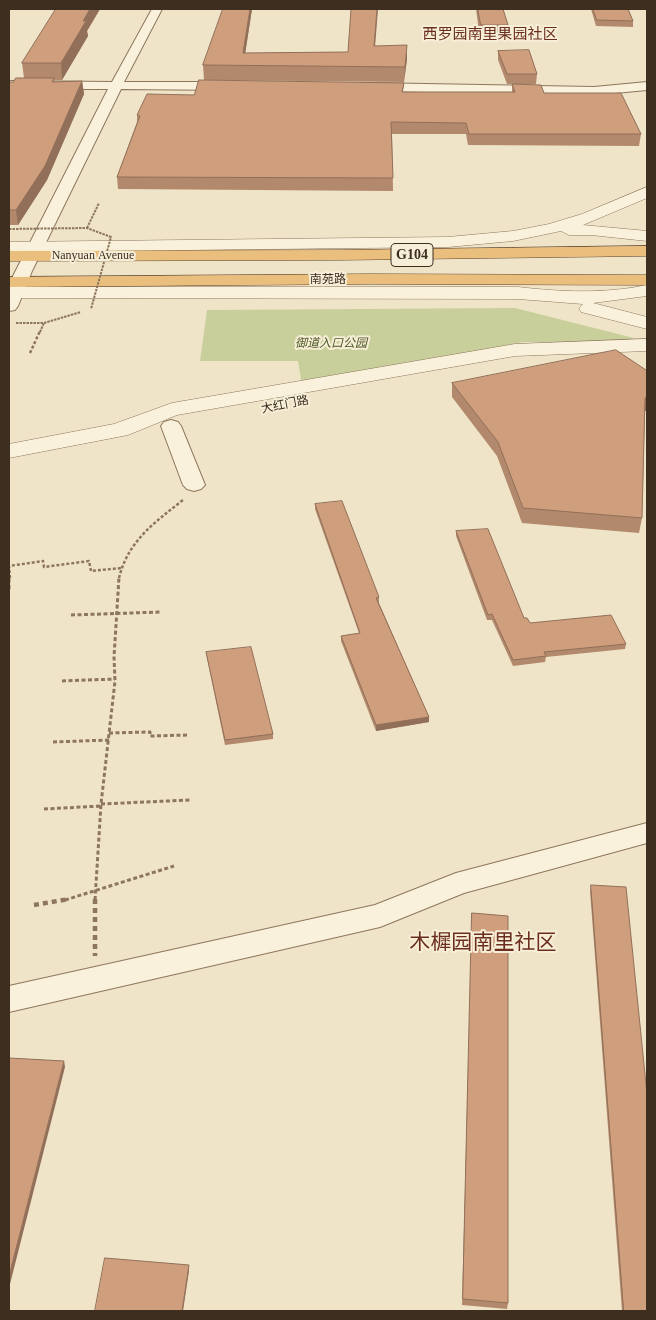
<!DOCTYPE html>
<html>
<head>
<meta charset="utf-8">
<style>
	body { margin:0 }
	#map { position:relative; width:656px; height:1320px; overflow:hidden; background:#f0e4c8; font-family:"Times New Roman",serif }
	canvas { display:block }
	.frame { position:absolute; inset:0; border:10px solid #3d2e20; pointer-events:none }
</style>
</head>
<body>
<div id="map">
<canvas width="656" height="1320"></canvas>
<div class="frame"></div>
</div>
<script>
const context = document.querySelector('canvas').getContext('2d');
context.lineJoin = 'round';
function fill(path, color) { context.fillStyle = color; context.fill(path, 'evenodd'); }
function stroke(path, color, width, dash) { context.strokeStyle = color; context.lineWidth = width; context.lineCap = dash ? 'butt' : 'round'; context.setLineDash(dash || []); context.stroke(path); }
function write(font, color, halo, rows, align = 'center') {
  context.font = font + ' "Times New Roman","Noto Sans SC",serif'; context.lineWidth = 4; context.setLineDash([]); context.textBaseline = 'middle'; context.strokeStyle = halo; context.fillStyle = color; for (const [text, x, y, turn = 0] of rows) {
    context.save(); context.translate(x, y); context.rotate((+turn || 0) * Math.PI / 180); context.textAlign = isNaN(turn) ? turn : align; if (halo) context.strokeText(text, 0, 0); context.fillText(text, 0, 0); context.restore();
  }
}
const green = new Path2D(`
	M515,308L634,338L621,342H523L302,386L298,361H200L207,310Z`);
const pathFar3 = new Path2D(`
	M87,228L99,203
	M16,323H44L81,312
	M40,332L44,323`);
const pathFar2 = new Path2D(`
	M30,353L40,331
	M10,578L9,566L43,561L44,567L89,561L91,571L122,568
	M119,578C128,541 154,523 183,500`);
const pathFar1 = new Path2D(`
	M9,589V577
	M71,615L161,612
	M62,681L115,679
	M109,733L150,732V736L188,735
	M53,742L109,740
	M101,804L190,800
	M44,809L101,806
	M65,900L174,866
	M95,900L101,804L115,681L114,657L119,577`);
const path = new Path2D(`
	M95,899V956
	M34,905L69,899`);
const minor = new Path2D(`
	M152,9H162L124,82H231L237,86L231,90L121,89L32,271L18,306L15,310L9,311L10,282L108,89H9V81L112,82Z
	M647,82V90L594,95L369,91L363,87L369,83L594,87Z
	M171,420L178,422L181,426L205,485L201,489L194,491L187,489L183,485L161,426L164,422Z
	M647,823V843L464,893L380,927L9,1012V986L375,905L456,873Z`);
const tertiary = new Path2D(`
	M647,187V198L583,225L647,231V241L591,235H569L561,231L513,241L448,247L9,252V242L448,237L513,231L549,224L582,214Z
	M647,285V296L593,303L647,317V329L581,312L579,308L583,304L518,299L9,298V287H518C562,292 604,294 647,285Z
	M647,339V351L515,356L177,415L128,435L9,458V444L114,424L172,403L515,344Z`);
const trunk = new Path2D(`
	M647,246V256L340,260L9,261V251L340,250Z
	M370,274L647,275V285L370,284L9,287V277Z`);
const pathBridge = new Path2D(`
	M9,229L87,228L111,237L91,309`);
const wall = new Path2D(`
	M56,9H100L87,31L88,36L62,80H54L55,82L82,81L84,94L47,180L18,225H9V82H13L24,78L22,63Z
	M223,9H252L245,53L348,52L375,46L407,59L404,82L204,80L203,65Z
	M476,9H503L508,25L507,39H480Z
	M591,9H628L633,21V27L596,26Z
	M498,51L537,74L536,84H507L498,60Z
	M404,83L403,92H512V84L544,93L641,134L639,146L468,145L466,134H392L393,191L118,189L117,177L137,122V115L194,95Z
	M647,370V411H645L642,518L639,533L522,523L497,456L452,397V383Z
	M315,504L379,597V603L429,717V722L376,731L341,641V636L359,633L315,509Z
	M456,531L524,618L530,623L626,644L625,649L546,657L545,662L513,666L492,620H487L456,536Z
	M206,652L273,734V739L225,745L207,658Z
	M591,885L647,1311H622L590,891Z
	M472,913L508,1303L507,1309L462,1305Z`);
const shadedWall = new Path2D(`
	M90,9H100L87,31L88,36L62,80L61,63Z
	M250,9H252L243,68V53Z
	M377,9H378L374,60V46Z
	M407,45V59L404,82L405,67Z
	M82,81L84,94L47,180L18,225L16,210Z
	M647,397V411H643L645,398Z
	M429,717V722L376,731V725Z
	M64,1061L65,1067L9,1288V1276Z
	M189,1265V1271L183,1311H182Z`);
const building = new Path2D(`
	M56,9H90L83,21H86L61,63H22Z
	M223,9H250L243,53L348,52L351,9H377L374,46L407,45L405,67L203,65Z
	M478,9H503L508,25H481Z
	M593,9H628L633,21L597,20Z
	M529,50L537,74H507L498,51Z
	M16,78H54L52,82L82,81L45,166L16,210H9V82H13Z
	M199,80L404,83L402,92H515L512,84L541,85L544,93H621L641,134H469L466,123L391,122L393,178L117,177L140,116L137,115L147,94L194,95Z
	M616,350L646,370H647V397L645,398L642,518L523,508L498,442L452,383Z
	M342,501L379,597L376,598L429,717L376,725L341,636L360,633L315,504Z
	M488,529L524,618H527L530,623L611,615L626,644L544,652L546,656L513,660L492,614L488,615L456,531Z
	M251,647L273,734L225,740L206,652Z
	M591,885L626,887L647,1094V1311H624Z
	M472,913L508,916V1303L463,1299Z
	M9,1058L64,1061L9,1276Z
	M105,1258L189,1265L182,1311H95Z`);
const farStreetnames = [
	["Nanyuan Avenue",93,256],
	["南苑路",328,280],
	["大红门路",285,405,-11]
];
const farParknames = [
	["御道入口公园",331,344]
];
const shields = [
	[412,255,42]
];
const shieldNames = [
	["G104",412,255]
];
const farQuarternames = [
	["西罗园南里果园社区",490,35]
];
const nearQuarternames = [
	["木樨园南里社区",483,943]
];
fill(green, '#c9cf9b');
stroke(minor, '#8d765c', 2);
stroke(tertiary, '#8d765c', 1);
stroke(trunk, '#5b4430', 1);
stroke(pathFar3, '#8d765c', 2, [2.5, 1]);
stroke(pathFar2, '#8d765c', 2.5, [3, 2]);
stroke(pathFar1, '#8d765c', 3, [4, 2.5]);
stroke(path, '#8d765c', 4.5, [5, 4]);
fill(minor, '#faf1dc');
fill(tertiary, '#faf1dc');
fill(trunk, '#eabe7c');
stroke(pathBridge, '#8d765c', 2, [2.5, 1]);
fill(wall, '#b2896c');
fill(shadedWall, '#916f58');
fill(building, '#cf9f7d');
stroke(building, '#916f58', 1);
write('12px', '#3d2e20', '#f7eed8', farStreetnames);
write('italic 12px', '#4d5a26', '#f7eed8', farParknames);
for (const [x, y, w] of shields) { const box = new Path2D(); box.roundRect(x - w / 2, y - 11.5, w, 23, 4); context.fillStyle = '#f7eed8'; context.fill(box); stroke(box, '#3d2e20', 1); }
write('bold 14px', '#3d2e20', null, shieldNames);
write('15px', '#6b2e1e', '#f7eed8', farQuarternames);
write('21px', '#6b2e1e', '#f7eed8', nearQuarternames);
</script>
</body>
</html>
